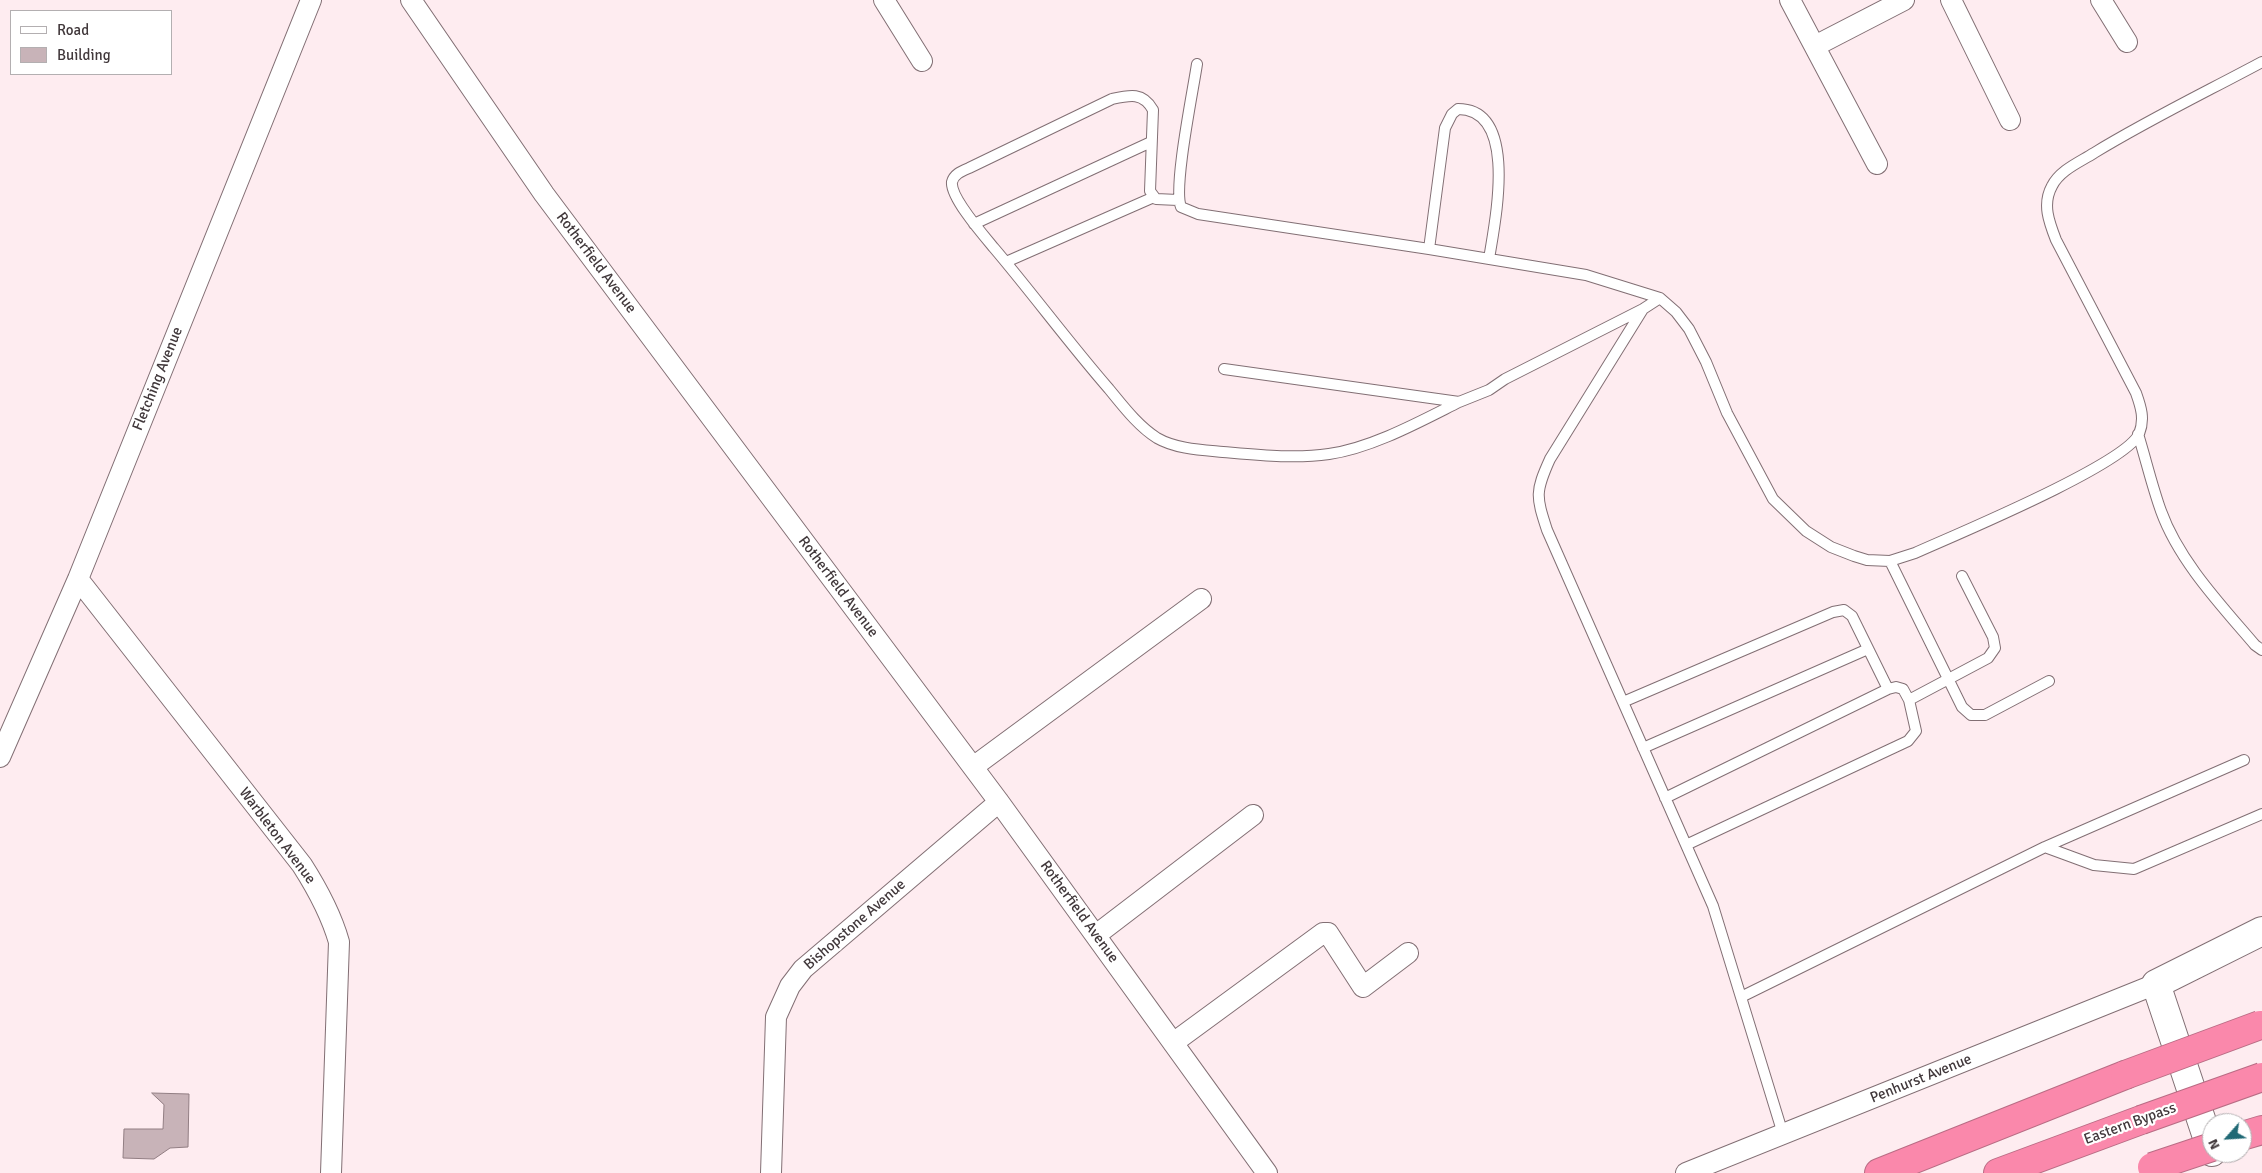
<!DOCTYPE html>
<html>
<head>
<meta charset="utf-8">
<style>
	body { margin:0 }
	#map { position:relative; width:2262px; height:1173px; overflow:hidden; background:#feecf0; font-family:Signika,sans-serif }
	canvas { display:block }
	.legend { position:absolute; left:10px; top:10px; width:162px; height:65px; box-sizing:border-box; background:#fff; border:1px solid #b3afb1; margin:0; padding:6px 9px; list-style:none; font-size:15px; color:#41383b }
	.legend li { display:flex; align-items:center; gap:10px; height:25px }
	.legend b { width:25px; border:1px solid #b3afb1 }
	.north { position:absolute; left:2202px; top:1113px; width:50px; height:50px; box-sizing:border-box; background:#fff; border:1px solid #b3afb1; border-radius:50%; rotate:244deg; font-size:14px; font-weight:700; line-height:20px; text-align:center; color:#41383b }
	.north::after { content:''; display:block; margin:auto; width:18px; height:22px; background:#206975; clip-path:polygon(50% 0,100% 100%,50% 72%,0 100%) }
</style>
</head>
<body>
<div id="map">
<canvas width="2262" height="1173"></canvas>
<ul class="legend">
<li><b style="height:6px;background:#fff"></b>Road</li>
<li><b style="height:14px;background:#c8b3b8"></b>Building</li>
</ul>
<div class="north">N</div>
</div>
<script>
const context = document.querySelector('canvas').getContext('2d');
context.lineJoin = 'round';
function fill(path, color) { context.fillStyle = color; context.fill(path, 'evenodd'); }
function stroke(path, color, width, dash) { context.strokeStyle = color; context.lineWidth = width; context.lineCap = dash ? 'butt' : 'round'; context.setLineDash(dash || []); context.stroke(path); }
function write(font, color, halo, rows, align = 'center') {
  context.font = font + ' Signika,sans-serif'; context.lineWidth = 4.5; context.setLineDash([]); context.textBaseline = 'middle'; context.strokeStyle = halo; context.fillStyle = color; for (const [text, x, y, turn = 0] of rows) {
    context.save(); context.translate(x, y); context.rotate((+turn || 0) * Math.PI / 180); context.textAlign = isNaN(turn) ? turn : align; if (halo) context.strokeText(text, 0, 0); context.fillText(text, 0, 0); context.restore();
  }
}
const building = new Path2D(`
	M152,1093L189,1094L188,1147L170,1148L154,1159L123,1158L124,1129H163L164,1105Z`);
const lane = new Path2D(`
	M1197,64C1193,91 1173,188 1181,207L1198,214L1429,249L1586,275L1660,298L1676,312L1689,329L1706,362L1727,413L1773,499L1806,531L1831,547L1854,556L1867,560L1890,561L1915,553C1955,535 2124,465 2139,434C2145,419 2141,407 2136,393L2056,240C2049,222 2042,204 2052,186C2060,170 2080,162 2094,153C2148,120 2206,92 2262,62
	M1178,200L1156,199L1150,191L1153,110C1143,92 1130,95 1112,99L969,168C962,171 954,174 952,182C950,197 984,236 994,248C1033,294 1069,343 1109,389C1123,406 1138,426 1157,438C1176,449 1202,450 1223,452C1258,455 1295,459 1329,454C1372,448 1421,421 1459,402
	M974,224L1151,142
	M1429,249L1445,128L1452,114L1458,109C1519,109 1495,221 1489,259
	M1006,262L1154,197
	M1643,309L1550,459C1535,492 1536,496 1547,530L1713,906L1783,1134
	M1224,369L1459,402L1489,390L1505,379L1643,309L1660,298
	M2138,434C2146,460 2152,486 2161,511C2179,561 2221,605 2255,645L2262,650
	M1890,561L1962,707L1971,715H1985L2049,681
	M1909,700L1988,658L1995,648L1993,637L1962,576
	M1623,702L1833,612L1844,610L1852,616L1888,689
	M1643,748L1868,649
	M1665,798L1888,689L1896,687L1903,689L1909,700L1916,731L1908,741L1686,845
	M2045,847L2094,865L2134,869L2262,814
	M1741,997L2045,847L2244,760`);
const street = new Path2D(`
	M411,0L544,194L999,802L1267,1173
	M884,0L922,61
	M1790,0L1877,164
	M1951,0L2010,120
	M2101,0L2127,42
	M1815,46L1904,0
	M78,579L302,865C318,890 331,914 339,942L331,1173
	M0,757L78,579L311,0
	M973,767L1201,599
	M1096,935L1253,815
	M1173,1043L1323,933H1328L1363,987L1408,953
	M771,1173L776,1017L790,986L803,969L999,802
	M1686,1173L2156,984`);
const secondary = new Path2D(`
	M2212,1152L2156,984L2262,931`);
const highway = new Path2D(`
	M2242,1136L2262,1130
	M1879,1173L2125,1075
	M1998,1173L2141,1120`);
const highwayBridge = new Path2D(`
	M2125,1075L2260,1025
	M2141,1120L2262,1077
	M2152,1167L2212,1147`);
const streetNames = [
	["Rotherfield Avenue",596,263,53],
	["Fletching Avenue",158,379,-68],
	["Rotherfield Avenue",838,587,53],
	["Warbleton Avenue",277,836,53],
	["Rotherfield Avenue",1079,912,54],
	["Bishopstone Avenue",855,925,-41],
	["Penhurst Avenue",1921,1079,-22],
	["Eastern Bypass",2130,1124,-20]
];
fill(building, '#c8b3b8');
stroke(building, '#927e83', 1);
stroke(lane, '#826f74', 12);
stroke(street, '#826f74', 22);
stroke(secondary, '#826f74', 30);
stroke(highway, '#b96c84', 30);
stroke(lane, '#fff', 10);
stroke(street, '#fff', 20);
stroke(secondary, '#fff', 28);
stroke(highway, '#fa88ab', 28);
stroke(highwayBridge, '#b96c84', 30, []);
stroke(highwayBridge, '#fa88ab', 28);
write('15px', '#41383b', '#fff', streetNames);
</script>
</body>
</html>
